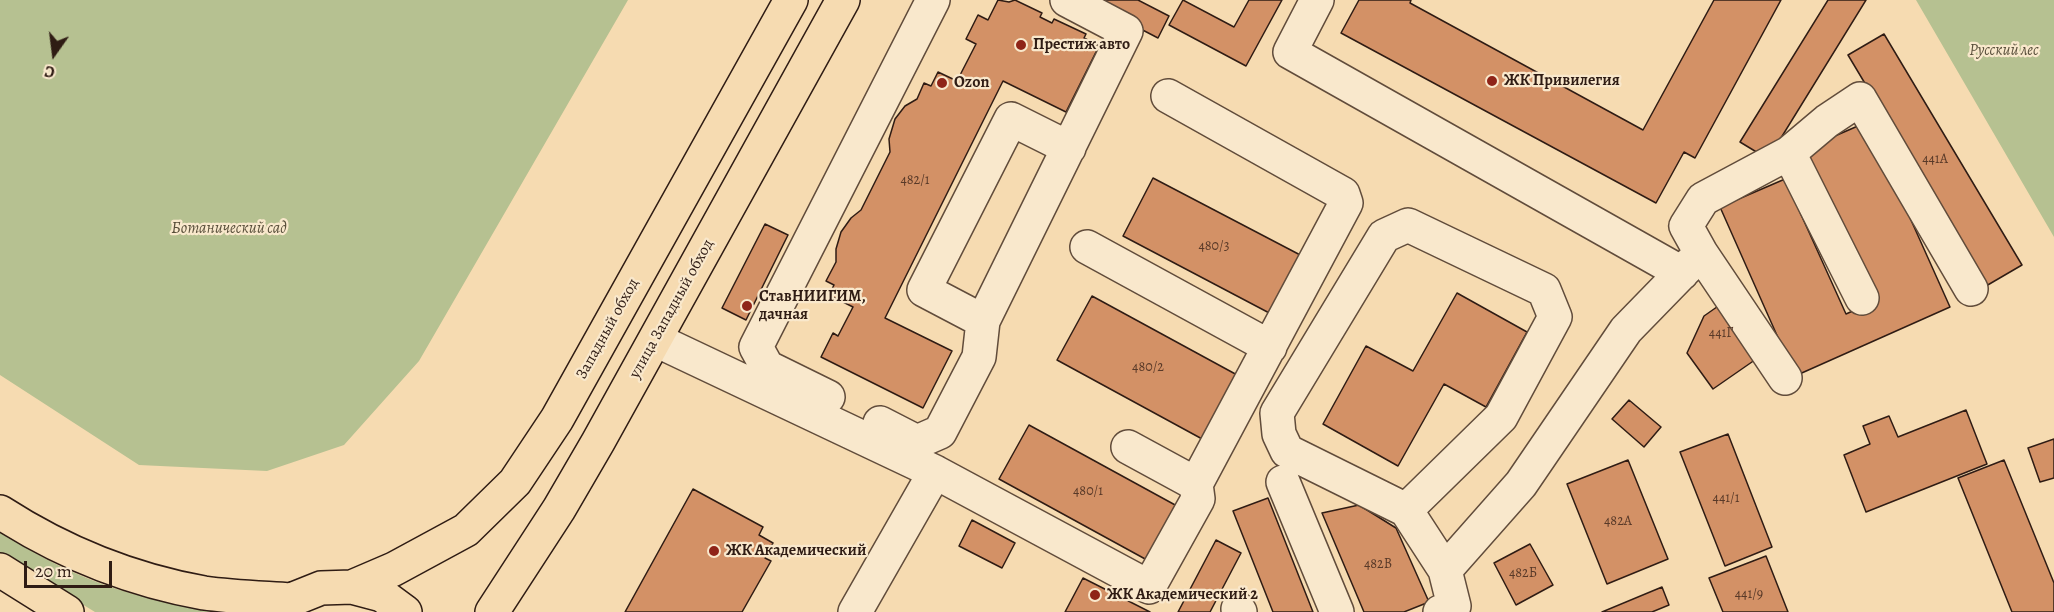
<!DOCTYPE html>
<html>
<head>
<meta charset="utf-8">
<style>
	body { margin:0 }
	#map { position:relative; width:2054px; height:612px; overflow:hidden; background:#f6dbb1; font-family:Alegreya,serif }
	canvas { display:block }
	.north { position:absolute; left:24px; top:24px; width:60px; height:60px; -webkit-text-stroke:4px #f9e8cc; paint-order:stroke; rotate:194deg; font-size:16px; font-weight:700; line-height:24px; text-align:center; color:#2f1c14 }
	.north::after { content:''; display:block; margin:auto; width:21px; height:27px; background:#2f1c14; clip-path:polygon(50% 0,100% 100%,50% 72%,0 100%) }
	.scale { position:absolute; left:24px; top:561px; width:88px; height:27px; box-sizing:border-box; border:3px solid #2f1c14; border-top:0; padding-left:8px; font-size:18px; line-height:21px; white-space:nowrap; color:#2f1c14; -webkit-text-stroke:4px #f9e8cc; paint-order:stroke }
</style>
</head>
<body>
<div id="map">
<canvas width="2054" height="612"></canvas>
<div class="north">С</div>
<div class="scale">20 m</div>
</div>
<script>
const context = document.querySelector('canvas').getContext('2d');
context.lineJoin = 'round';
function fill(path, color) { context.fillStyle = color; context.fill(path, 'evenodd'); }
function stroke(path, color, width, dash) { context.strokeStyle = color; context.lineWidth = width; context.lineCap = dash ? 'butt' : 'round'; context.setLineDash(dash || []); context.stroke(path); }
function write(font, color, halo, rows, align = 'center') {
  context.font = font + ' Alegreya,serif'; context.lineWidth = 4.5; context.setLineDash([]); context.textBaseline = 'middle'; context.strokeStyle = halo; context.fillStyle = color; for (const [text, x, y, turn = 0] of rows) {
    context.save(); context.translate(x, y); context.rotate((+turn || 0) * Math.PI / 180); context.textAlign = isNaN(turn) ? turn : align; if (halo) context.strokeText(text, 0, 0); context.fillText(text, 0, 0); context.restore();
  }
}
const green = new Path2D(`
	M0,0H628L419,361L344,445L267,471L139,465L0,375Z
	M1916,0H2054V237Z
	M0,532C38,556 77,577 120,590C158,602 199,606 238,612H95L0,554Z`);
const building = new Path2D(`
	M998,0L1009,2L1015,0L1042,13L1040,17L1052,23L1054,19L1086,34L1084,38L1099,46L1066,112L1003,81L885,318L952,351L923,408L821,357L833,333L838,336L853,307L829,295L834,285L826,281L836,262V249L841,232L851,218L861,210L890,152L889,139L895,119L905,106L917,99L924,83L931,86L938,72L957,81L976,44L966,39L978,15L988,20Z
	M1085,0H1138L1169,16L1158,38Z
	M1183,0L1234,27L1249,0H1282L1246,66L1169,25Z
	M1359,0H1411L1410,3L1643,130L1714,0H1781L1695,158L1684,152L1656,203L1341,33Z
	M1828,0H1866L1768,159L1740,142Z
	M1884,34L2022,265L1986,286L1848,55Z
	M1867,122L1950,307L1795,376L1720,207L1785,179L1846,314L1873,302L1805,149Z
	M1153,178L1306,258L1275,316L1123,236Z
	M765,224L788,235L746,320L722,308Z
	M1457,293L1527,332L1486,407L1444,384L1398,466L1323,424L1366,346L1413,371Z
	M1092,296L1239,376L1204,440L1057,360Z
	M1724,302L1762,355L1713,389L1687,353L1704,316Z
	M1629,400L1661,427L1644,447L1612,419Z
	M1966,410L1987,464L1866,512L1844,455L1870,444L1863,426L1889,416L1898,437Z
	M1029,425L1177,506L1147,560L999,479Z
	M1728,434L1772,547L1725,566L1680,452Z
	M2054,439V478L2040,482L2028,448Z
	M1628,460L1668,559L1607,584L1567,484Z
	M2004,460L2054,583V612H2012L1958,478Z
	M693,489L763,527L759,535L773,543L765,558L771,561L742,612H625Z
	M1268,498L1313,612H1273L1233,511Z
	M1359,505L1396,528L1429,602L1404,612H1364L1322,513Z
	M972,520L1015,543L1002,568L959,546Z
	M1216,540L1241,553L1210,612H1178Z
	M1530,544L1553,585L1516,605L1494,563Z
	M1766,556L1788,612H1723L1709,578Z
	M1083,578L1150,612H1065Z
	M1662,587L1669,605L1652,612H1602Z`);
const minor = new Path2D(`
	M1317,0L1290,52L1682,273
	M1789,153L1862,298
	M1087,247L1270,347
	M1701,253L1785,378
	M983,321L924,290L1011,119L1069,148
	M656,340L935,472L1149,587L1198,499L1196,484L1346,203L1343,194L1168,96
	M828,397L767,367L756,347L933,0
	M880,423L917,442L940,432L979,357L983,321L1126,31L1067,0
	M1128,447L1196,484
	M1283,482L1337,612
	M1406,510L1501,417L1555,317L1544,290L1408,225L1384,236L1277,413L1279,434L1287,451L1406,510L1445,570L1454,606L1440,612
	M1445,570L1521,484L1626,330L1701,253L1686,226L1703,199L1789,153L1827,121L1860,99L1971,289
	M1238,609L1240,612
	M855,612L935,472`);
const major = new Path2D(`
	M0,512C62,552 131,580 204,593C233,597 263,598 291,600
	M0,570L67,612
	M352,587L394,569L466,530L515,482L557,419L791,0
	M278,612L291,600L321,588L352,587L382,595L405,612
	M492,612L559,509L598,442L843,0`);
const markers = [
	[1021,45,6,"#8f2418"],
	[1492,81,6,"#8f2418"],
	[942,83,6,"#8f2418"],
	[747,306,6,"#8f2418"],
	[714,551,6,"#8f2418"],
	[1095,595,6,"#8f2418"]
];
const numberNames = [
	["441А",1935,160],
	["482/1",915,181],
	["480/3",1214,247],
	["441Г",1721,334],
	["480/2",1148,368],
	["480/1",1088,492],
	["441/1",1726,499],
	["482А",1618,522],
	["482В",1378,565],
	["482Б",1523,574],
	["441/9",1749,595]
];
const poiNames = [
	["Престиж авто",1033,45],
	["ЖК Привилегия",1504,81],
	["Ozon",954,83],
	["СтавНИИГИМ,",759,297],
	["дачная",759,315],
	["ЖК Академический",726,551],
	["ЖК Академический 2",1107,595]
];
const parkNames = [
	["Русский лес",2004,51],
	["Ботанический сад",229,229]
];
const streetNames = [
	["улица Западный обход",672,309,-61],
	["Западный обход",608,329,-61]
];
fill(green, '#b6c191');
fill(building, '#d39166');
stroke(building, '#2f1c14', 1.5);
stroke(minor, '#614c3b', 36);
stroke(major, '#2f1c14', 36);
stroke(minor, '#f9e8cc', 33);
stroke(major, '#f6dbb1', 33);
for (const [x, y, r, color] of markers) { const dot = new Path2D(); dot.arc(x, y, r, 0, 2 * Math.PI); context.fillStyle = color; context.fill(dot); stroke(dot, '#f9e8cc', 2); }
write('14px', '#583928', null, numberNames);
write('bold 16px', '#2f1c14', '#f9e8cc', poiNames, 'left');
write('italic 16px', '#584e3a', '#f9e8cc', parkNames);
write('16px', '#2f1c14', '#f9e8cc', streetNames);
</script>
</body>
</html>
